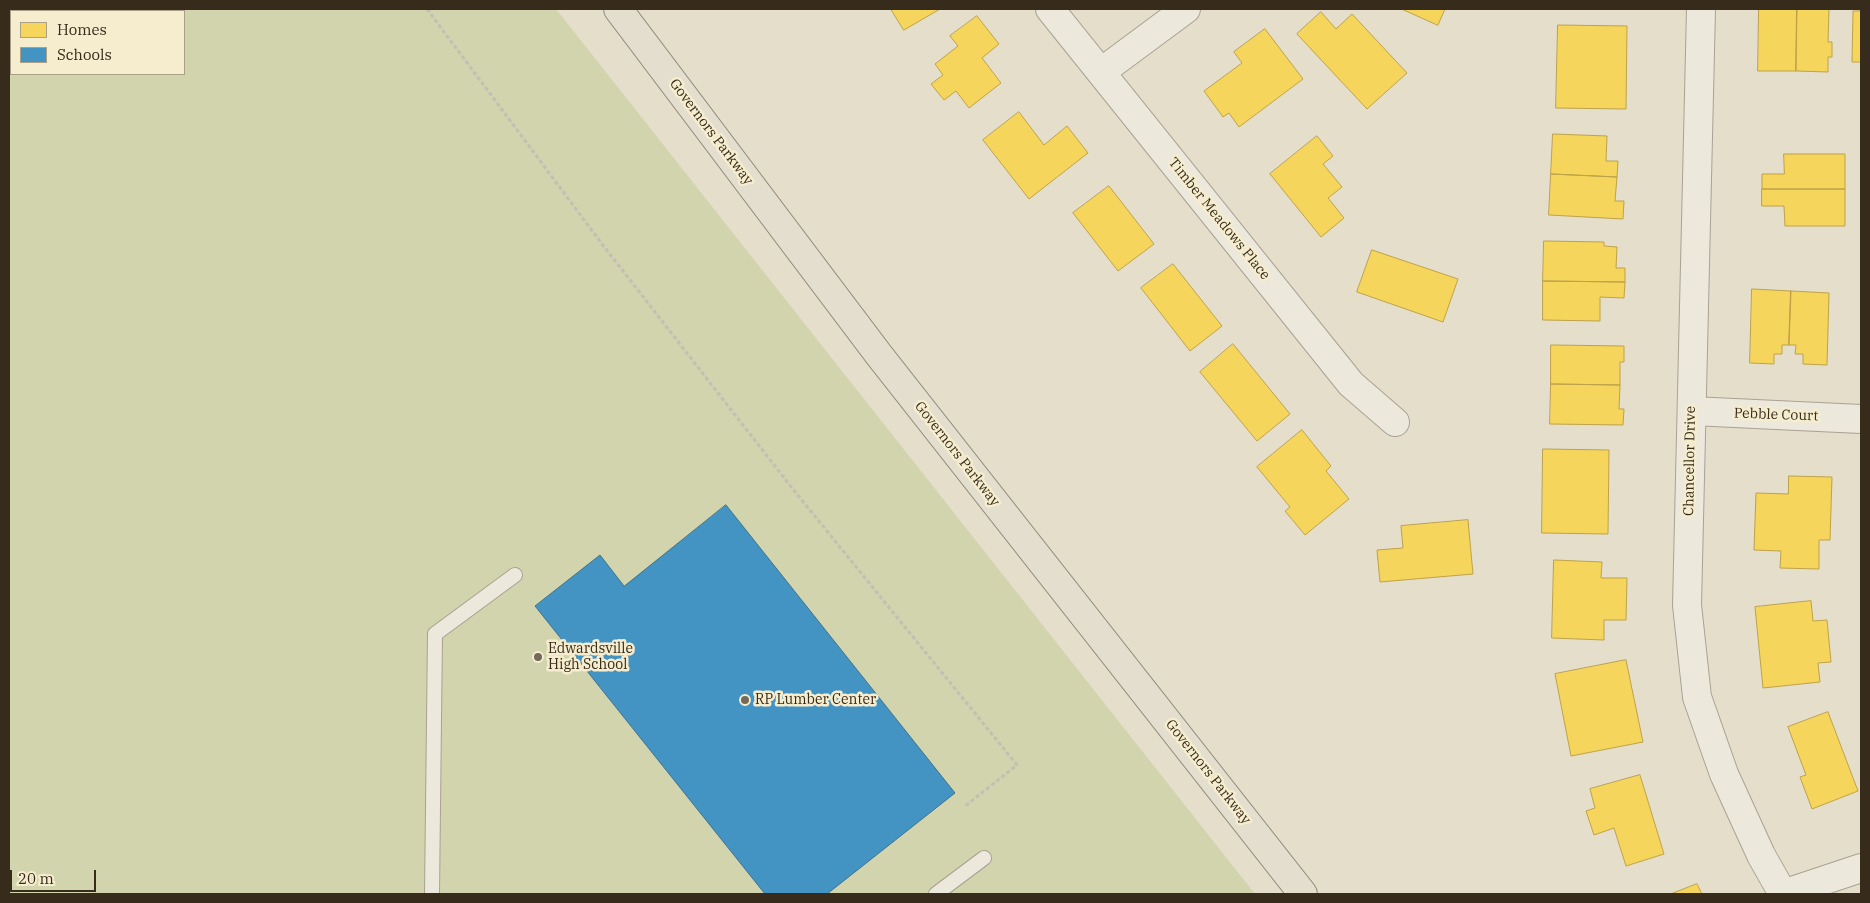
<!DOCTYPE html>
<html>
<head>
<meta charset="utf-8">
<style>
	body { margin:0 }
	#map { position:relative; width:1870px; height:903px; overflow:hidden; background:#e4deca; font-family:"IBM Plex Serif",serif }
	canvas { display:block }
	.frame { position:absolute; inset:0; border:10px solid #372b1c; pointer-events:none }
	.legend { position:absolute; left:10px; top:10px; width:175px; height:65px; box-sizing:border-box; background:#f6edcf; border:1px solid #aa9f87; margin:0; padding:6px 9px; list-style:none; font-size:15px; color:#372b1c }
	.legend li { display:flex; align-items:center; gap:10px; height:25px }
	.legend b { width:25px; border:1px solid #aa9f87 }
	.scale { position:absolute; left:10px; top:870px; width:86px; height:22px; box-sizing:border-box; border:2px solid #372b1c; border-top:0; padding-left:6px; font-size:15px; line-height:18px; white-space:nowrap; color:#372b1c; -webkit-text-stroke:4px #f6edcf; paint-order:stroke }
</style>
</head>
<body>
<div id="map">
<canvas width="1870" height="903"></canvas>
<div class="frame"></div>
<ul class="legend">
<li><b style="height:14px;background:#f6d55c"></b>Homes</li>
<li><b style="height:14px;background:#4393c3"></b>Schools</li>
</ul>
<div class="scale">20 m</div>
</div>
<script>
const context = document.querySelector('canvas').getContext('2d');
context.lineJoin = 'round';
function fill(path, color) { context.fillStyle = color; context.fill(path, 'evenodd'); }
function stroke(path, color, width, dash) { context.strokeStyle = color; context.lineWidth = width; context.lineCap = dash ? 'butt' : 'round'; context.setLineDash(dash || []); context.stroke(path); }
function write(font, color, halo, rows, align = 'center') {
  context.font = font + ' "IBM Plex Serif",serif'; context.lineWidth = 5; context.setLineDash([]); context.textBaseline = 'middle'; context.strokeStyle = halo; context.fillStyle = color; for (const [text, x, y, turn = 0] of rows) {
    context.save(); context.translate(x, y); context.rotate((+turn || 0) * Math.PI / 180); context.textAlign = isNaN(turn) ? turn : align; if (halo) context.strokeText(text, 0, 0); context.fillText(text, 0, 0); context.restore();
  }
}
const green = new Path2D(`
	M9,9H556L1255,894H9ZM11,11H184V74H11Z`);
const homes = new Path2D(`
	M891,9H940L904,30Z
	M1402,9H1445L1438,25Z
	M1759,9H1797L1796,71H1758Z
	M1797,9H1829L1828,42H1832V57H1828V72L1796,71Z
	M1859,9H1861V62H1852L1853,11H1859Z
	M1321,12L1336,29L1352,14L1407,73L1367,109L1297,34Z
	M977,16L999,44L982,58L1001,83L969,108L956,91L944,100L931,84L943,75L935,64L958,46L950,36Z
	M1558,25L1627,26L1626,109L1556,108Z
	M1265,29L1303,79L1239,127L1229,113L1223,117L1204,91L1242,63L1234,52Z
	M1019,112L1044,145L1067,126L1088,153L1029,199L983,140Z
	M1553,134L1607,136L1606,161H1618L1617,177L1551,174Z
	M1317,136L1333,156L1323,164L1342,187L1328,198L1344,218L1321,237L1270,174Z
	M1784,154H1845V189H1762V174H1784Z
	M1551,174L1617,177L1615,201H1624L1623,219L1549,215Z
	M1109,186L1154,244L1118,271L1073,213Z
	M1762,189H1845V226H1785L1784,206H1762Z
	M1544,241L1604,242V246L1617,247L1616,268H1625V282L1543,281Z
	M1372,250L1458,279L1443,322L1357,292Z
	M1173,264L1222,326L1190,351L1141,288Z
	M1543,281L1625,282L1624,298L1600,297V321L1543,320Z
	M1752,289L1791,291L1789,345H1782V354H1774V364L1750,363Z
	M1791,291L1829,293L1827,365L1803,364V354H1795L1796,345H1789Z
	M1233,344L1290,414L1257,441L1200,372Z
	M1551,345L1624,346V362H1620V385L1551,384Z
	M1551,384L1620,385L1619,409H1624L1623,425L1550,424Z
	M1302,430L1331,466L1326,471L1349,499L1305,535L1285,511L1290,507L1257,467Z
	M1543,449L1609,450L1608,534L1542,533Z
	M1789,476L1832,477L1830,540H1819V569L1780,568L1781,551L1754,550L1756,493L1788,494Z
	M1468,520L1473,574L1380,582L1377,550L1403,548L1401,526Z
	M1554,560L1602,562L1601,578H1627L1626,620H1604V640L1552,638Z
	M1811,601L1813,621L1827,620L1831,662L1818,663L1820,682L1763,688L1755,607Z
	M1626,660L1643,742L1571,756L1555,674Z
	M1828,712L1858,791L1812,809L1800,777L1806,775L1788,727Z
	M1640,775L1664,854L1626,866L1614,828L1594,835L1586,811L1595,808L1590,789Z
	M1697,884L1702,894H1671Z`);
const schools = new Path2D(`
	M726,505L955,793L827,894H765L535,606L600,555L624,586Z`);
const path = new Path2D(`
	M427,9L602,244L792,488L1017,765L964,807`);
const lane = new Path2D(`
	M432,894L435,634L515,575
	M936,894L984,858`);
const street = new Path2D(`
	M1050,9L1351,384L1395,422
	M1701,9L1687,605L1697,697L1724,774L1761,855L1783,894
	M1101,72L1186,9
	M1692,411L1861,419
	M1783,894L1861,868`);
const primary = new Path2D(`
	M618,9L879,355L1303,894`);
const markers = [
	[538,657,5,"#746a59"],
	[745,700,5,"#746a59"]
];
const streetNames = [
	["Governors Parkway",711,132,53],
	["Timber Meadows Place",1219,219,51],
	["Pebble Court",1776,415,2],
	["Governors Parkway",957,454,52],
	["Chancellor Drive",1690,461,-89],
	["Governors Parkway",1208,772,52]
];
const poiNames = [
	["Edwardsville",548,649],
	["High School",548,665],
	["RP Lumber Center",755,700]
];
fill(green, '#d1d4ac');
fill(homes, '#f6d55c');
stroke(homes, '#bda249', 1);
fill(schools, '#4393c3');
stroke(schools, '#3f7491', 1);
stroke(lane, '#a9a294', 16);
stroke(street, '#a9a294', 30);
stroke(primary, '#8e887a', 30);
stroke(path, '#c4bfb3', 3, [4, 2.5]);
stroke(lane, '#ece8dc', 14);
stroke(street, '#ece8dc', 28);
stroke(primary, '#e3decd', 28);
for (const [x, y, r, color] of markers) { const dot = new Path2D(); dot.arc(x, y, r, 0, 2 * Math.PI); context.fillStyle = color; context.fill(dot); stroke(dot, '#f6edcf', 2); }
write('14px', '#372b1c', '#f6edcf', streetNames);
write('14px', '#372b1c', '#f6edcf', poiNames, 'left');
</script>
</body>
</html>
